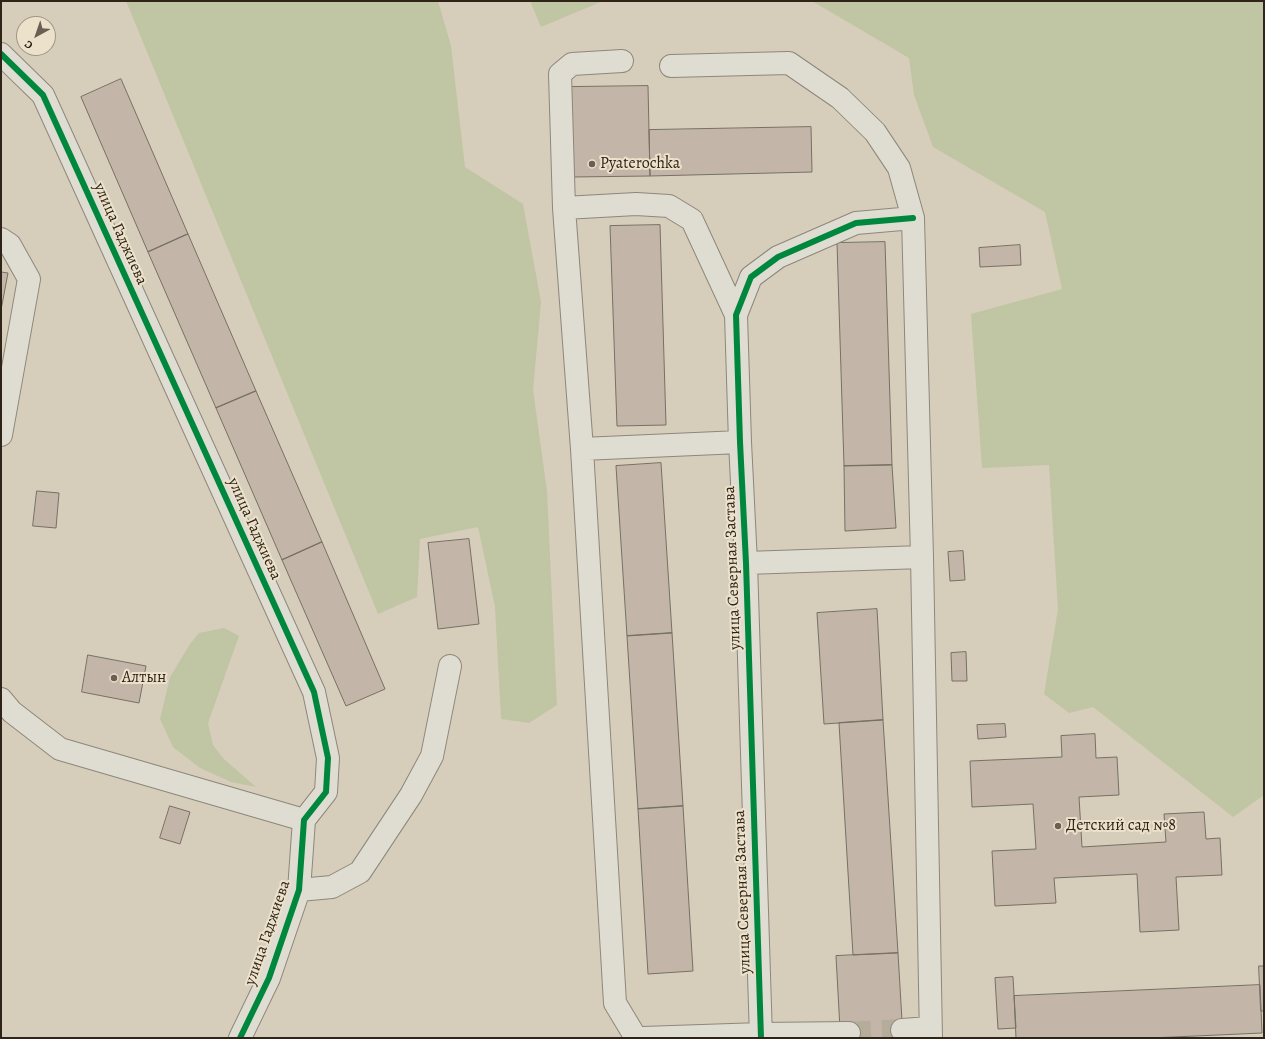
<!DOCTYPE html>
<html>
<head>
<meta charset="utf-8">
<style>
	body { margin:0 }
	#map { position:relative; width:1265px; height:1039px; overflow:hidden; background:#d6cebb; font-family:Alegreya,serif }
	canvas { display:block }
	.frame { position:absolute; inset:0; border:2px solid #302317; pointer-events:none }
	.north { position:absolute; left:16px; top:16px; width:40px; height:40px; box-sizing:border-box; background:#ece2cb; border:1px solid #a19683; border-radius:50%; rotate:220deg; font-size:11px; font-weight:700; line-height:16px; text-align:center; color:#302317 }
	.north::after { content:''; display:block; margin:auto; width:14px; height:18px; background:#6a5f50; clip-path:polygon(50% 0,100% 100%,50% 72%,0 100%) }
</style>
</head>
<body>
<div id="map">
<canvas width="1265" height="1039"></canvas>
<div class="frame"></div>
<div class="north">С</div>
</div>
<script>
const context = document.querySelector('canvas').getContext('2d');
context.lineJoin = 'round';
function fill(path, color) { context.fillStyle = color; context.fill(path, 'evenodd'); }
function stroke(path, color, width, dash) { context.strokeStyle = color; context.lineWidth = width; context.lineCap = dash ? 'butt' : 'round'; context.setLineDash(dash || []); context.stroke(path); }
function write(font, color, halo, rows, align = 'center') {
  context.font = font + ' Alegreya,serif'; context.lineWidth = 4; context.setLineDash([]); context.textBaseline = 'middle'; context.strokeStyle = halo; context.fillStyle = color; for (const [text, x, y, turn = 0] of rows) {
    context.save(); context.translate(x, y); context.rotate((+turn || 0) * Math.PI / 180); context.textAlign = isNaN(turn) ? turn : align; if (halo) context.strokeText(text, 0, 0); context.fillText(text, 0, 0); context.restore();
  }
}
const green = new Path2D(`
	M126,1H438L451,46L465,167L523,204L541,302L533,390L547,491L557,705L529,723L501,719L495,607L478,527L420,539L417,597L378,614Z
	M530,1H603L541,27Z
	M812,1H1264V795L1233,817L1093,707L1069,713L1044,694L1058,609L1049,465L982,468L971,314L1062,289L1045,212L933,147L914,95L909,58Z
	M224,628L239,636L208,723L213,745L224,759L256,787L231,782L200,768L173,747L160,719L170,677L190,644L199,633Z`);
const building = new Path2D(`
	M121,79L188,234L148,252L81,97Z
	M648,86L650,176L571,177L569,87Z
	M811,127L812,172L650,176L649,130Z
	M660,225L666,425L617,426L610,226Z
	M188,234L256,391L216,408L148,252Z
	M885,242L892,465L844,466L837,243Z
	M1020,245L1021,265L980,267L979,248Z
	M1,272L8,273L1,310Z
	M256,391L322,542L282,560L216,408Z
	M661,463L672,633L627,636L616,466Z
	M892,465L896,528L845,531L844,466Z
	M37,491L59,493L56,528L33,526Z
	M469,539L479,624L438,629L428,543Z
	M322,542L385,689L346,706L282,560Z
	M963,551L965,580L950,581L948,552Z
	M877,609L883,720L824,724L817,613Z
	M672,633L683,806L638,809L627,636Z
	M966,652L967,681H952L951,653Z
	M88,655L146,666L139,703L82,692Z
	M883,720L898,953L853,955L839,723Z
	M1005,724L1006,737L978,739L977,725Z
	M1095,734L1096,758L1117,757L1119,795L1079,797L1082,847L1166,842L1164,814L1204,812L1206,839L1220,838L1222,875L1176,877L1179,930L1140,932L1137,874L1054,878L1056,903L995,906L992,851L1036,849L1033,804L972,807L970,761L1062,757L1061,736Z
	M170,806L190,812L180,844L160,838Z
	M683,806L693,971L648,974L638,809Z
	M898,953L903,1038H850L840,1029L836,956Z
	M1259,966H1264V1011H1261Z
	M1013,977L1016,1028L998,1029L995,978Z
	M1260,985L1262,1033L1151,1038H1016L1014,996Z`);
const minorTunnel = new Path2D(`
	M849,1033L902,1030`);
const minor = new Path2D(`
	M1,54L43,95L314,692L328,758L326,792L304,820L299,890L269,978L240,1038
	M622,61L572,64L560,74L564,208L636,204L669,206L692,220L736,315
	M671,66L789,63L840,98L875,132L899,168L913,218L922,557L931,1038
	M564,208L582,449L615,1003L636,1038
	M1,239L10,245L29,279L1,435
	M582,449L740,442
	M746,563L922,557
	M1,699L12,712L60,749L304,820
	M299,890L332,887L360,872L411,795L432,756L450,666
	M902,1030L930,1028
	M643,1038L761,1034L849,1033
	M761,1038L746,563L740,442L736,315L751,277L778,257L856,223L913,218`);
const cycleway = new Path2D(`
	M1,54L43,95L314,692L328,758L326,792L304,820L299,890L269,978L240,1038
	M761,1038L746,563L740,442L736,315L751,277L778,257L856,223L913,218`);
const markers = [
	[592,164,4,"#6a5f50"],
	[114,678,4,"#6a5f50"],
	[1058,826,4,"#6a5f50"]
];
const poiNames = [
	["Pyaterochka",600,164],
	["Алтын",122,678],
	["Детский сад №8",1066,826]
];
const streetNames = [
	["улица Гаджиева",120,234,66],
	["улица Гаджиева",254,529,66],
	["улица Северная Застава",733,568,-92],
	["улица Северная Застава",743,892,-92],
	["улица Гаджиева",268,933,-71]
];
fill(green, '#c0c5a3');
fill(building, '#c3b6a8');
stroke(building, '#767065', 1);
stroke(minorTunnel, '#b5ac9a', 22, [22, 11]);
stroke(minor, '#8d877b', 24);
stroke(minor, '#dfdcd2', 22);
stroke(cycleway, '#00873e', 6);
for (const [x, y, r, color] of markers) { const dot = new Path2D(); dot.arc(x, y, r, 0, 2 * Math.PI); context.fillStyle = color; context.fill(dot); stroke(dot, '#ece2cb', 1.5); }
write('16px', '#302317', '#ece2cb', poiNames, 'left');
write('16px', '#302317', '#ece2cb', streetNames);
</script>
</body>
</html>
